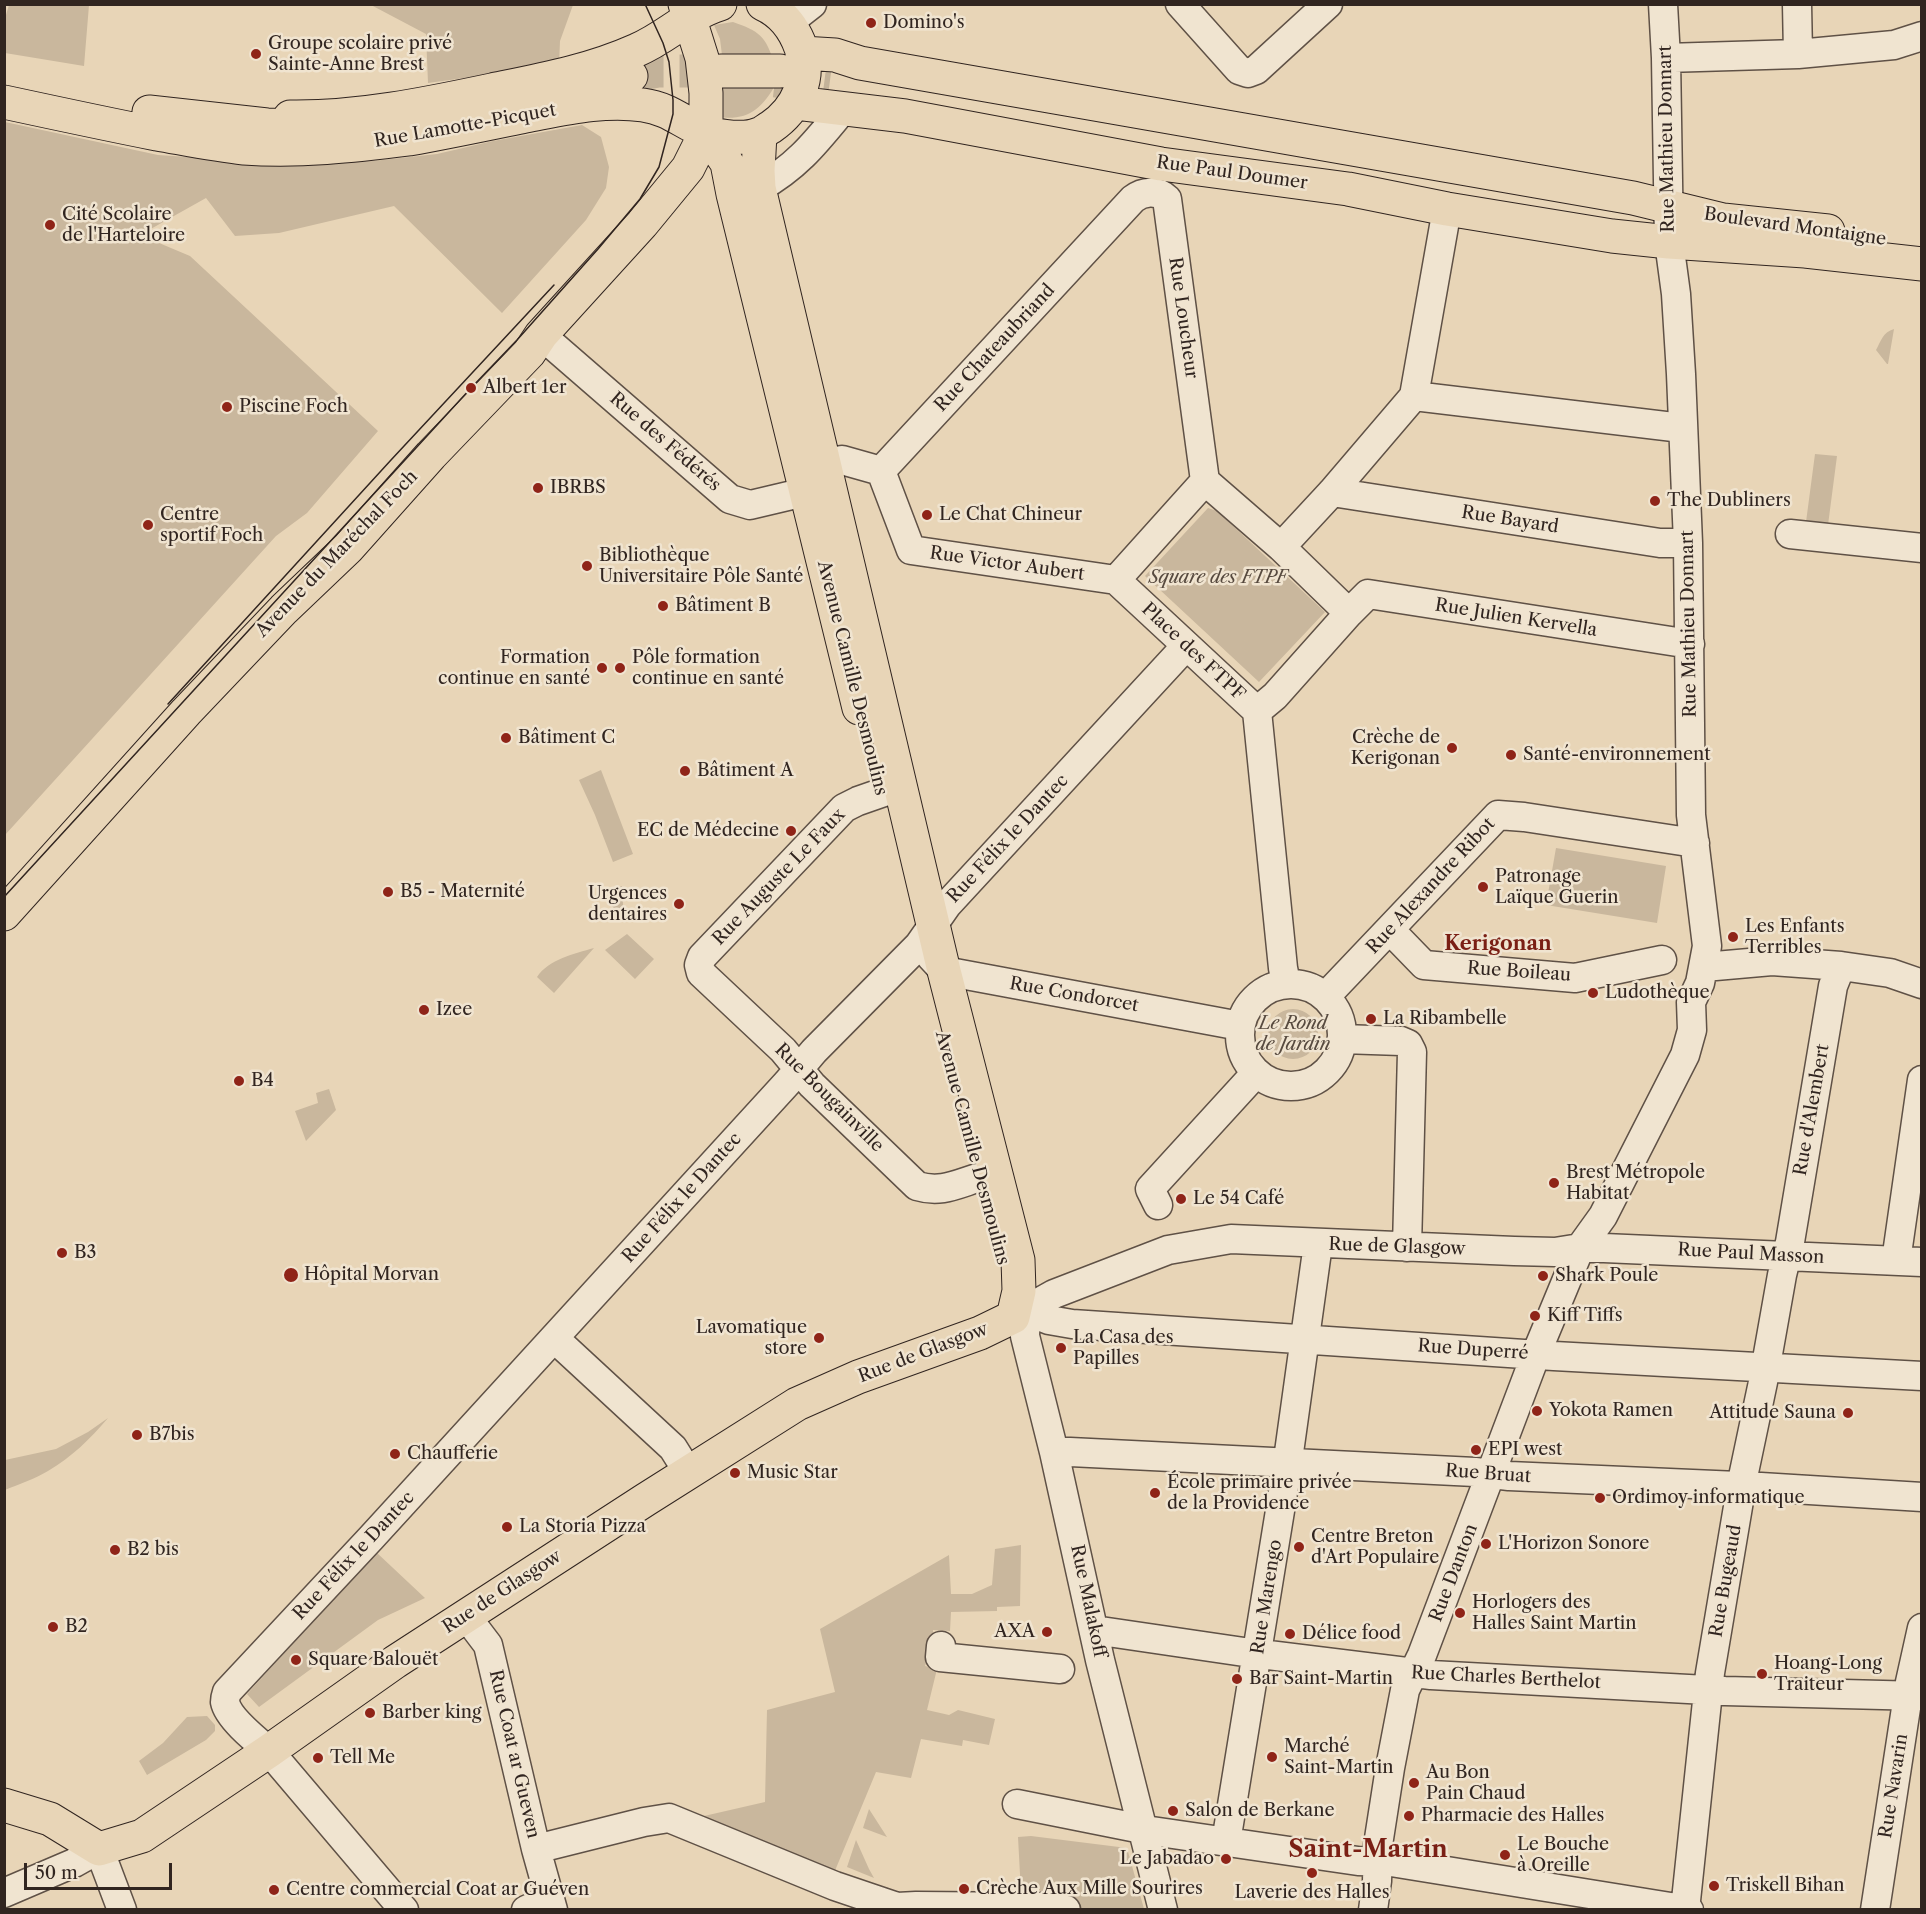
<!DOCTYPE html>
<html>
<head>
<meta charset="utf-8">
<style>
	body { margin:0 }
	#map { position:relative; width:1926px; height:1914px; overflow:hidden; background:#e8d5b7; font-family:"Libre Caslon Text",serif }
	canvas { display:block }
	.frame { position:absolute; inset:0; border:6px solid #312520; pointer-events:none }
	.scale { position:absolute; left:24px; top:1863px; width:148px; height:27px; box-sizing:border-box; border:3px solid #312520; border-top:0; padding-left:8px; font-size:18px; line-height:21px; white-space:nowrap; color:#312520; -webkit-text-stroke:4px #f0e4d0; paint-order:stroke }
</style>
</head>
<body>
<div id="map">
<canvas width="1926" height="1914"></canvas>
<div class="frame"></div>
<div class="scale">50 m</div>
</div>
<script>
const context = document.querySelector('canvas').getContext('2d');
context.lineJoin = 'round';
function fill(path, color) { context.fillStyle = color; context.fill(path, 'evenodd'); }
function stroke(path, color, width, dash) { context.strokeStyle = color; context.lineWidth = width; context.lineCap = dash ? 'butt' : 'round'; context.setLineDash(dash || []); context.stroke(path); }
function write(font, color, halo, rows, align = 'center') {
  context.font = font + ' "Libre Caslon Text",serif'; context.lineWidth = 5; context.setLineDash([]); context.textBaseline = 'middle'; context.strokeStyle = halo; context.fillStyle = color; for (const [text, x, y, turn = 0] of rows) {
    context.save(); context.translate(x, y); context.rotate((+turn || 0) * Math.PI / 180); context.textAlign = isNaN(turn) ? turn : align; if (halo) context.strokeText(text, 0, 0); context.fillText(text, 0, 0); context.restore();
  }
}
const green = new Path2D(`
	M9,5H89L84,66L5,53V15H6Z
	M371,5H573L560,41L559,65L428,83L426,34Z
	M733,22C759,31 766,36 774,63H723L720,39L714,25Z
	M724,83L776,84C761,110 748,121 717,117Z
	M5,122L158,155L294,164L373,161L437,154L493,141L582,125L601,137L609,167L606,188L586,220L502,313L394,206L279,233L235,236L206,198L140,235L190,256L378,431L307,513L276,536L5,835Z
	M1894,329L1888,364H1887L1876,350C1881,341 1883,332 1894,329Z
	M1815,454L1837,456L1828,525L1806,522Z
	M1208,508L1217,511L1325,612L1259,682L1145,576Z
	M601,770L633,854L613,862L595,815L579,780Z
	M1556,848L1666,866L1657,923L1546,905Z
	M622,886L623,905L618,922L607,891Z
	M627,934L654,959L635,979L605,950Z
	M594,948L554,993L537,977C549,959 574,954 594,948Z
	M1268 1034a25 25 0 1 1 50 0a25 25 0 1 1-50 0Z
	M329,1089L336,1110L306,1141L295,1111L318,1103L316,1093Z
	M108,1418C90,1439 72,1457 48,1471C35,1479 19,1484 5,1490V1460L56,1449L88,1432Z
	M1021,1545L1020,1606L997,1607V1611L951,1612L950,1631L933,1630V1645L925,1666L937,1669L927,1710L949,1715L958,1710L995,1719L989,1745L963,1740L962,1746L921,1739L911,1778L876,1772L834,1873L691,1819L765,1802L767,1710L835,1692L820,1629L949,1555L951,1594H972L992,1585L995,1549Z
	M376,1552L425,1598L378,1620L259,1707L247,1694Z
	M207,1716L215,1725V1731L206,1740L147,1775L139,1761L163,1743L187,1717Z
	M869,1809L887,1837L863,1828Z
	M1031,1836L1127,1848L1144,1909L911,1910L1021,1893L1018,1837Z
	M856,1840L869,1869L874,1878L847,1867Z`);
const majorTunnel = new Path2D(`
	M631,76L658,71H721
	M775,81L829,88`);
const minor = new Path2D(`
	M1180,4L1239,70L1248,73L1256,70L1328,4
	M1797,4L1798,54
	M789,22L812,4
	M1666,58L1798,54L1894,45L1922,36
	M759,188C798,166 816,142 844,108
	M541,335L730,499L750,505L805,492
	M1414,396L1682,428
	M1414,396L1447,209
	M825,463L842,460L881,471L1133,199C1143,191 1158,190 1167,199L1205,481
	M881,471L911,550L1116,580
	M1205,481L1281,547L1349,613L1275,696L1257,711L1116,580Z
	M1332,492L1660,543H1688
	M1790,534L1922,548
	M1281,547L1332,492L1414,396
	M1349,613L1368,594L1690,644
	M1257,711L1283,968L1286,983
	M901,786L858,801L844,808L702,957L699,965L701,973L783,1050L812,1085L917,1186C940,1193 955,1185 977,1178
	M1390,930L1424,965L1575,978L1662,960
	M931,957L944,971L955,973L1240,1026
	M1704,967L1772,961L1841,966L1890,973L1922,984
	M1240 1035a51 51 0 1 1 102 0a51 51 0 1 1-102 0Z
	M1326,996L1498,815L1524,817L1695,843
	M1342,1039L1401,1041L1408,1044L1412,1052L1407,1247
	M1158,1205L1150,1189L1256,1073
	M1896,1261L1922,1080
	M1021,1296L1026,1311L1025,1336L1054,1452L1100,1660L1163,1910
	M1026,1311L1049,1320L1072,1324L1554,1356L1922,1376
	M1013,1317L1054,1294L1168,1250L1231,1239L1514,1251L1555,1252L1580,1248H1604L1922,1262
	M554,1338L673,1448L688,1472
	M1054,1452H1070L1475,1472L1509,1476L1761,1487L1922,1497
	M466,1616L488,1645L536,1849L553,1910
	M1094,1630L1244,1652L1431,1675L1725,1691L1922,1696
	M941,1646L940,1657L1060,1669
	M1017,1804L1152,1831L1358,1861L1391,1862L1689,1910
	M1226,1842L1286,1474L1318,1244
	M536,1849L644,1822L669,1818L835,1886L897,1907L899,1910
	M4,1893L74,1863L99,1849L122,1910
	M897,1907L916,1906L1039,1907L1066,1910
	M404,1910L269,1751C257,1741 228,1718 225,1702C225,1700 226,1695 227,1692L371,1538L787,1083L814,1051L919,945L947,905L1186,646
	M526,1910L550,1899
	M1373,1910L1377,1881L1378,1845L1390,1768L1405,1690L1422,1655L1536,1354L1580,1248L1603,1216L1685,1055L1692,1030L1691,1002L1700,983L1707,946L1691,815L1688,543L1681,374L1676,294L1669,242L1666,58L1663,4
	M1685,1910L1710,1673L1743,1477L1763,1382L1782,1275L1790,1242L1833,986L1841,966
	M1875,1910L1910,1682L1922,1628`);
const major = new Path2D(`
	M802,53L835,55L860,63L1633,198L1723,220L1828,231
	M721,71H780
	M562,89L631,76
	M4,102C55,113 106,124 157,134C186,139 215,145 244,148C298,152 354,146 409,139C448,132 486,124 525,116C563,109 604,99 643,105C671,109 682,123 706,132C719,137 746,140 759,134C763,133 767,129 771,127C797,109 811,79 801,48C794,28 783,13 763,4
	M796,103L905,116L1161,164L1348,189L1447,209L1612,236L1669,242L1805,251L1922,264
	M149,112L267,125L313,127
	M290,117C358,118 426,104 492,90C541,80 590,71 637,50C666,38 688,14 720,4
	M706,132L727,163L733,194L859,708
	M4,914L186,712L284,609L348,548L431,455L529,353L541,335L642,224L688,168L706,132V93L702,58L685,4
	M4,1805L50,1819L99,1849L142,1836L269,1751L395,1662L645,1500L797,1404L858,1377L980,1333L1013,1317L1019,1291L1018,1260L944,971L759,188L758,171L760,134`);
const tram = new Path2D(`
	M168,704L391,460L554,285
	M4,897L471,388L517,340L598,249L640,199L659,167L673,114V100L669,62L663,43L645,4`);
const markers = [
	[871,23,6,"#8f2418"],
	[256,54,6,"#8f2418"],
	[50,225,6,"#8f2418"],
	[471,388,6,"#8f2418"],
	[227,407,6,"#8f2418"],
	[538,488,6,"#8f2418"],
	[1655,501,6,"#8f2418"],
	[927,515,6,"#8f2418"],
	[148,525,6,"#8f2418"],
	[587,566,6,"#8f2418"],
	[663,606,6,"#8f2418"],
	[602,668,6,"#8f2418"],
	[620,668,6,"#8f2418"],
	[506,738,6,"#8f2418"],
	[1452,748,6,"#8f2418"],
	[1511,755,6,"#8f2418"],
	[685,771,6,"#8f2418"],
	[791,831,6,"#8f2418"],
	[1483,887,6,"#8f2418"],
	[388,892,6,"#8f2418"],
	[679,904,6,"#8f2418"],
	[1733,937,6,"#8f2418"],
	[1593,993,6,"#8f2418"],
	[424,1010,6,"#8f2418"],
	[1371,1019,6,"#8f2418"],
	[239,1081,6,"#8f2418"],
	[1554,1183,6,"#8f2418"],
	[1181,1199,6,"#8f2418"],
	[62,1253,6,"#8f2418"],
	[291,1275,8,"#8f2418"],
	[1543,1276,6,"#8f2418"],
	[1535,1316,6,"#8f2418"],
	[819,1338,6,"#8f2418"],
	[1061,1348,6,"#8f2418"],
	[1537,1411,6,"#8f2418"],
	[1848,1413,6,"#8f2418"],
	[137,1435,6,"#8f2418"],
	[1476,1450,6,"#8f2418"],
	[395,1454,6,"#8f2418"],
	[735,1473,6,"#8f2418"],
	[1155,1493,6,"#8f2418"],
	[1600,1498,6,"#8f2418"],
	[507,1527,6,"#8f2418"],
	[1486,1544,6,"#8f2418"],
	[1299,1547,6,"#8f2418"],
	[115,1550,6,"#8f2418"],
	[1460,1613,6,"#8f2418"],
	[53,1627,6,"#8f2418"],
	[1047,1632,6,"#8f2418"],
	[1290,1634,6,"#8f2418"],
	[296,1660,6,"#8f2418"],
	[1762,1674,6,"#8f2418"],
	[1237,1679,6,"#8f2418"],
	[370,1713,6,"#8f2418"],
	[1272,1757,6,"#8f2418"],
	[318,1758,6,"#8f2418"],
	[1414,1783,6,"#8f2418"],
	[1173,1811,6,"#8f2418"],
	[1409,1816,6,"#8f2418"],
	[1505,1855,6,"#8f2418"],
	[1226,1859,6,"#8f2418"],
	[1312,1873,6,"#8f2418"],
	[1714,1886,6,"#8f2418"],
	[964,1889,6,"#8f2418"],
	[274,1890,6,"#8f2418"]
];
const poiNames = [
	["Domino's",883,23],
	["Groupe scolaire privé",268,44],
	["Sainte-Anne Brest",268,65],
	["Cité Scolaire",62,215],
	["de l'Harteloire",62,236],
	["Albert 1er",483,388],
	["Piscine Foch",239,407],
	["IBRBS",550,488],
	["The Dubliners",1667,501],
	["Centre",160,515],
	["sportif Foch",160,536],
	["Le Chat Chineur",939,515],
	["Bibliothèque",599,556],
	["Universitaire Pôle Santé",599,577],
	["Bâtiment B",675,606],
	["Formation",590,658,"right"],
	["continue en santé",590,679,"right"],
	["Pôle formation",632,658],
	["continue en santé",632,679],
	["Bâtiment C",518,738],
	["Crèche de",1440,738,"right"],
	["Kerigonan",1440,759,"right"],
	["Santé-environnement",1523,755],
	["Bâtiment A",697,771],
	["EC de Médecine",779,831,"right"],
	["Patronage",1495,877],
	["Laïque Guerin",1495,898],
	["B5 - Maternité",400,892],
	["Urgences",667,894,"right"],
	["dentaires",667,915,"right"],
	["Les Enfants",1745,927],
	["Terribles",1745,948],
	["Ludothèque",1605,993],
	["Izee",436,1010],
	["La Ribambelle",1383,1019],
	["B4",251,1081],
	["Brest Métropole",1566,1173],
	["Habitat",1566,1194],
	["Le 54 Café",1193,1199],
	["B3",74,1253],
	["Hôpital Morvan",304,1275],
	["Shark Poule",1555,1276],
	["Kiff Tiffs",1547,1316],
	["Lavomatique",807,1328,"right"],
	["store",807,1349,"right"],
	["La Casa des",1073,1338],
	["Papilles",1073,1359],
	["Yokota Ramen",1549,1411],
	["Attitude Sauna",1836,1413,"right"],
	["B7bis",149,1435],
	["EPI west",1488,1450],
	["Chaufferie",407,1454],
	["Music Star",747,1473],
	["École primaire privée",1167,1483],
	["de la Providence",1167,1504],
	["Ordimoy informatique",1612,1498],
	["La Storia Pizza",519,1527],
	["Centre Breton",1311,1537],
	["d'Art Populaire",1311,1558],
	["L'Horizon Sonore",1498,1544],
	["B2 bis",127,1550],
	["Horlogers des",1472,1603],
	["Halles Saint Martin",1472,1624],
	["B2",65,1627],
	["AXA",1035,1632,"right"],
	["Délice food",1302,1634],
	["Square Balouët",308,1660],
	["Hoang-Long",1774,1664],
	["Traiteur",1774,1685],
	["Bar Saint-Martin",1249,1679],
	["Barber king",382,1713],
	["Marché",1284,1747],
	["Saint-Martin",1284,1768],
	["Tell Me",330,1758],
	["Au Bon",1426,1773],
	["Pain Chaud",1426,1794],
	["Salon de Berkane",1185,1811],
	["Pharmacie des Halles",1421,1816],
	["Le Bouche",1517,1845],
	["à Oreille",1517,1866],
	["Le Jabadao",1214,1859,"right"],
	["Triskell Bihan",1726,1886],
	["Crèche Aux Mille Sourires",976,1889],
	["Centre commercial Coat ar Guéven",286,1890],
	["Laverie des Halles",1312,1893,"center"]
];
const streetNames = [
	["Rue Lamotte-Picquet",465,126,-10],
	["Rue Mathieu Donnart",1667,139,-91],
	["Rue Paul Doumer",1232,173,8],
	["Boulevard Montaigne",1795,227,8],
	["Rue Loucheur",1183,318,82],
	["Rue Chateaubriand",995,348,-47],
	["Rue des Fédérés",665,442,41],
	["Rue Bayard",1510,520,9],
	["Avenue du Maréchal Foch",337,554,-46],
	["Rue Victor Aubert",1007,564,8],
	["Rue Julien Kervella",1516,618,9],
	["Rue Mathieu Donnart",1689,624,-91],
	["Place des FTPF",1193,652,43],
	["Avenue Camille Desmoulins",852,678,76],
	["Rue Félix le Dantec",1008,839,-47],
	["Rue Auguste Le Faux",779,877,-46],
	["Rue Alexandre Ribot",1431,886,-47],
	["Rue Boileau",1519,972,4],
	["Rue Condorcet",1074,995,10],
	["Rue Bougainville",829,1098,45],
	["Rue d'Alembert",1812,1110,-80],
	["Avenue Camille Desmoulins",972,1148,75],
	["Rue Félix le Dantec",682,1198,-48],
	["Rue de Glasgow",1397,1247,2],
	["Rue Paul Masson",1751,1254,3],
	["Rue Duperré",1473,1350,4],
	["Rue de Glasgow",923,1353,-21],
	["Rue Bruat",1488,1474,4],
	["Rue Félix le Dantec",354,1556,-47],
	["Rue Danton",1454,1573,-69],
	["Rue Bugeaud",1726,1581,-80],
	["Rue de Glasgow",502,1592,-33],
	["Rue Marengo",1267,1597,-81],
	["Rue Malakoff",1088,1601,78],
	["Rue Charles Berthelot",1506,1678,3],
	["Rue Coat ar Gueven",514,1754,77],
	["Rue Navarin",1894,1786,-81]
];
const parkNames = [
	["Square des FTPF",1218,578],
	["Le Rond",1293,1024],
	["de Jardin",1293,1045]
];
const neighbourhoodNames = [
	["Kerigonan",1498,944]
];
const districtNames = [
	["Saint-Martin",1368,1850]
];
fill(green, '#c9b79d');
stroke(majorTunnel, '#c3b299', 33, [33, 16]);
stroke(minor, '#5f5146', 31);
stroke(major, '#312520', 35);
stroke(minor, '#f0e4d0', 28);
stroke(major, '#e8d5b7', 33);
stroke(tram, '#312520', 1.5);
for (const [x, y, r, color] of markers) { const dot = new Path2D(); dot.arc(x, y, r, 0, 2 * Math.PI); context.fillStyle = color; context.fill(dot); stroke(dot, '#f0e4d0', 2); }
write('18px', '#312520', '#f0e4d0', poiNames, 'left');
write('18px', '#312520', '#f0e4d0', streetNames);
write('italic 18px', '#574a3f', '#f0e4d0', parkNames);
write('bold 20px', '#7a1f14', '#f0e4d0', neighbourhoodNames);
write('bold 24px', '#7a1f14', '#f0e4d0', districtNames);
</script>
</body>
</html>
